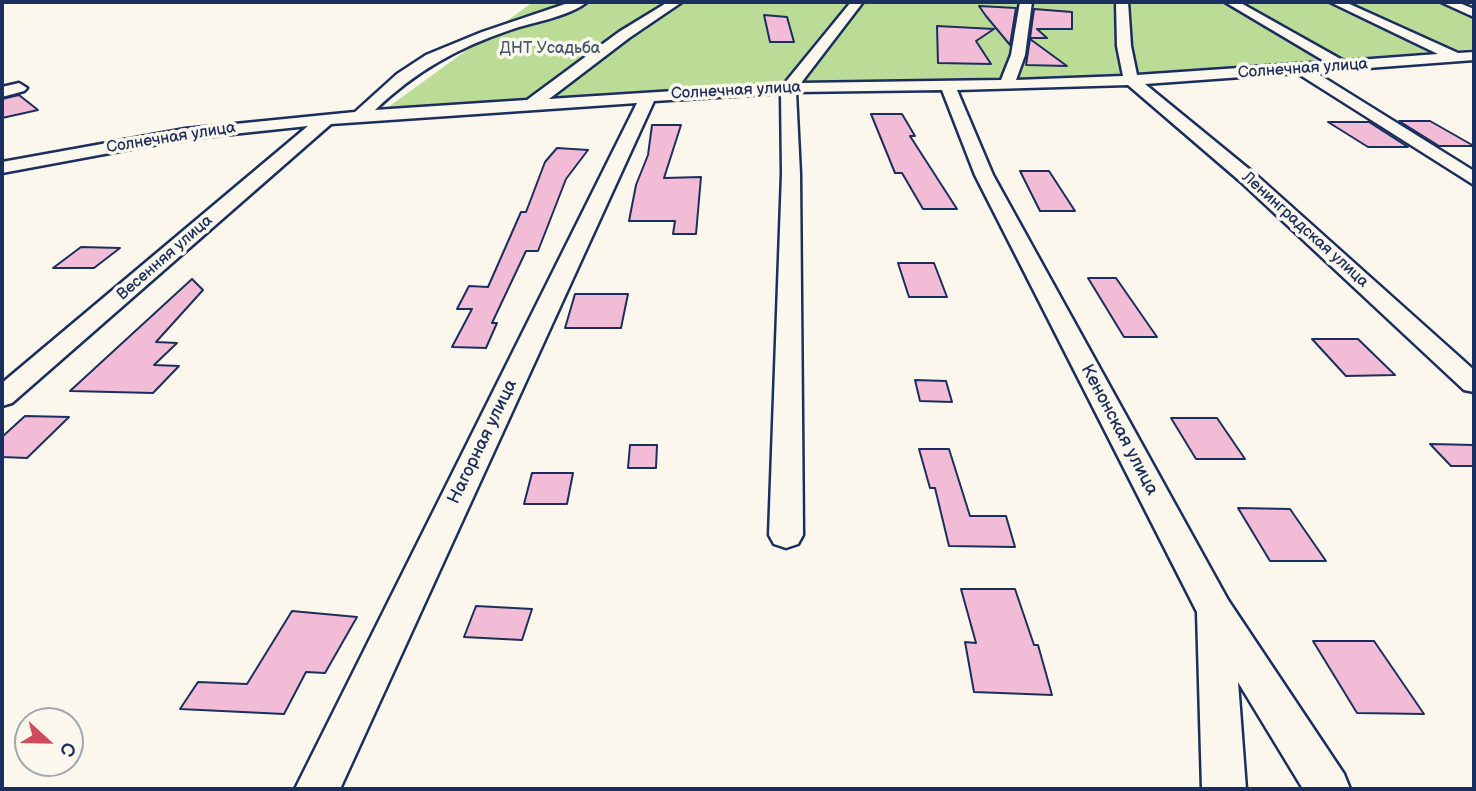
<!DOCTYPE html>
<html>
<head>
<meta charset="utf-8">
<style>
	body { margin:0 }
	#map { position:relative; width:1476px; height:791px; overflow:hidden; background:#fbf7ec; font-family:"Balsamiq Sans",sans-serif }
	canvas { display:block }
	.frame { position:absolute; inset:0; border:4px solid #1b2f5e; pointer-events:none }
	.north { position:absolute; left:14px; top:707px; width:70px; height:70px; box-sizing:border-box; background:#fbf7ec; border:2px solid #a1a7b3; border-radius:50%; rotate:112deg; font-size:19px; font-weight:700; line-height:28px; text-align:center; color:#1b2f5e }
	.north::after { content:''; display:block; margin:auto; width:24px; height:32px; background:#d1495b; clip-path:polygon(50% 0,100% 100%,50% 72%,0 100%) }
</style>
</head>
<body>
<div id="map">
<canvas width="1476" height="791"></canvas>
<div class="frame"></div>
<div class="north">С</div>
</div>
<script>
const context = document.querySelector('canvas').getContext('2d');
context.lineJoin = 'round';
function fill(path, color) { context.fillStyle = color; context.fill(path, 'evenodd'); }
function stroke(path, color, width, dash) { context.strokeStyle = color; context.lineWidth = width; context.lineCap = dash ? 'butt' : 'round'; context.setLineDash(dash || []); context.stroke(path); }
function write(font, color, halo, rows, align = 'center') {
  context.font = font + ' "Balsamiq Sans",sans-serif'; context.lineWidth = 7; context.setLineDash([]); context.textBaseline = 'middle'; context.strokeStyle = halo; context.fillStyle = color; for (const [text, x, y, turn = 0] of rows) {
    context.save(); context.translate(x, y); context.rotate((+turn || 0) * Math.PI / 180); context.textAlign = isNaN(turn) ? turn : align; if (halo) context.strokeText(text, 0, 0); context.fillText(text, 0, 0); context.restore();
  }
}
const green = new Path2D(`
	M533,2H1474V49L1106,76L992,81L848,80L387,108Z`);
const building = new Path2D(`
	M979,6L1016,8L1010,45L986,16Z
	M1034,9L1072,12V29H1037L1047,38H1030Z
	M764,15L787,17L794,42H770Z
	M937,26L994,29L976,41L991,64L938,63Z
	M1030,39L1067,66L1026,65Z
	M19,95L38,110L2,118V99Z
	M871,114H902L915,136H910L957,209H923L902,173H895Z
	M1399,121H1430L1474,146H1439Z
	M1328,122H1369L1408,147H1368Z
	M652,125H681L664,178L701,177L696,234H673L675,221H629L636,185L648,155Z
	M557,148L588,150L566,179L538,251H526L492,323H497L486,348L452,347L472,309H457L469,286L488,287L521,212H526L545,162Z
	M1020,171H1049L1075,211H1040Z
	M81,247L120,248L94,268H53Z
	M898,263H934L947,297H909Z
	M1088,278H1116L1157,337H1124Z
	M192,279L203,290L156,342L177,343L154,365L179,366L153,393L70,391Z
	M575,294H628L621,328H565Z
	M1312,339H1358L1395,375L1346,376Z
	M915,380L946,381L952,402L920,401Z
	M25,416L69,417L27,458L2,457V437Z
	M1171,418H1217L1245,459H1196Z
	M1430,444L1474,445V466H1451Z
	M630,445H657L656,468H628Z
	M919,449H949L970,516H1006L1015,547L949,546L935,488H930Z
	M532,473H573L567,504H524Z
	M1238,508L1290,509L1326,561H1270Z
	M961,589H1015L1034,645H1038L1052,695L974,692L965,642L976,643Z
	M476,606L532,609L522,640L464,637Z
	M292,611L357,617L325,673L306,672L284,714L180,709L198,682L247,684Z
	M1313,641H1374L1424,714L1357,713Z`);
const minor = new Path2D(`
	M571,2H587C568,17 533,22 510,30C457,48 416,71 375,110L527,100L619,32L668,2H682L629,38L549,99L784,84L851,2H863L801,83L1001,80L1011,55L1020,2H1032L1025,55L1016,80L1123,76L1117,46L1116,2H1128L1131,46L1137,75L1326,62L1225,2H1239L1344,61L1438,54L1330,2H1345L1458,53L1474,52V60L1315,72L1474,171V185L1297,73L1145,84L1255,174L1474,370V392L1464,390L1241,182L1128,85L957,90L993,175L1228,600L1344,774L1350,789H1303L1238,682L1246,789H1202L1197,612L975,175L942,90L796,92L800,174L803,535L798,544L786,548L774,544L769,535L782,174L781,93L654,101L340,789H295L637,103L331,124L12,403L2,406V383L308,126L185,139L2,173V162L185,129L355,112L397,74L426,55L482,32Z
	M1441,2H1457L1474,9V17Z
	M19,83L27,88L24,91L2,97V87Z`);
const farParknames = [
	["ДНТ Усадьба",550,49]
];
const farStreetnames = [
	["Солнечная улица",1303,69,-4],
	["Солнечная улица",736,91,-3],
	["Солнечная улица",171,138,-9],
	["Ленинградская улица",1305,230,42],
	["Весенняя улица",165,258,-41]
];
const streetNames = [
	["Кенонская улица",1119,430,62],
	["Нагорная улица",483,442,-64]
];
fill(green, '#badc96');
fill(building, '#f2bcd6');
stroke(building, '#1b2f5e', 2);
stroke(minor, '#1b2f5e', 5);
fill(minor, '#fbf7ec');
write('16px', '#435a6c', '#fbf7ec', farParknames);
write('16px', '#1b2f5e', '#fbf7ec', farStreetnames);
write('18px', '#1b2f5e', '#fbf7ec', streetNames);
</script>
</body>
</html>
